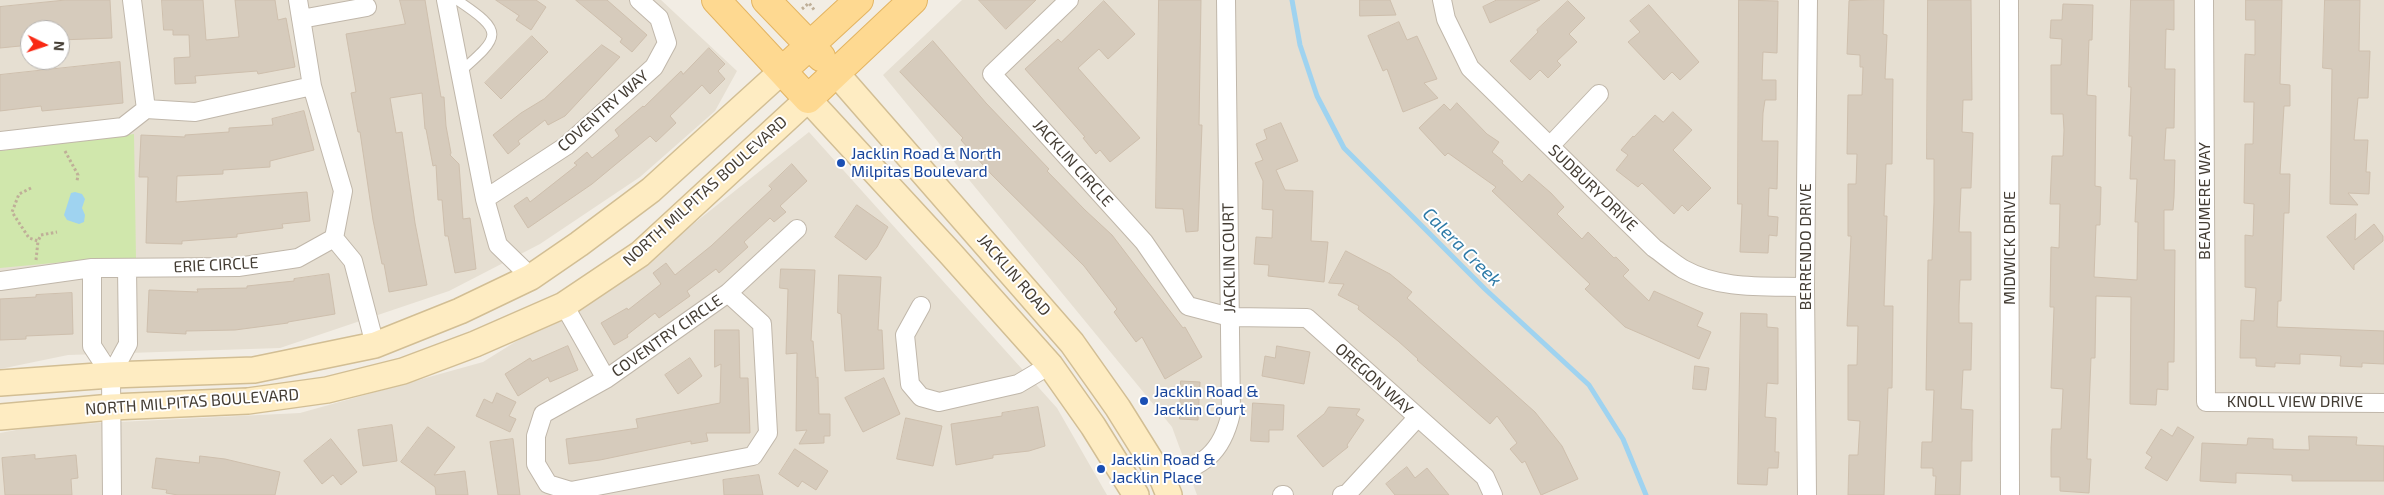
<!DOCTYPE html>
<html>
<head>
<meta charset="utf-8">
<style>
	body { margin:0 }
	#map { position:relative; width:2384px; height:495px; overflow:hidden; background:#f2ede4; font-family:"Exo 2",sans-serif }
	canvas { display:block }
	.north { position:absolute; left:20px; top:20px; width:50px; height:50px; box-sizing:border-box; background:#fff; border:1px solid #b4b1ae; border-radius:50%; rotate:94deg; font-size:14px; font-weight:700; line-height:20px; text-align:center; color:#443d34 }
	.north::after { content:''; display:block; margin:auto; width:18px; height:22px; background:#f92914; clip-path:polygon(50% 0,100% 100%,50% 72%,0 100%) }
</style>
</head>
<body>
<div id="map">
<canvas width="2384" height="495"></canvas>
<div class="north">N</div>
</div>
<script>
const context = document.querySelector('canvas').getContext('2d');
context.lineJoin = 'round';
function fill(path, color) { context.fillStyle = color; context.fill(path, 'evenodd'); }
function stroke(path, color, width, dash) { context.strokeStyle = color; context.lineWidth = width; context.lineCap = dash ? 'butt' : 'round'; context.setLineDash(dash || []); context.stroke(path); }
function write(font, color, halo, rows, align = 'center') {
  context.font = font + ' "Exo 2",sans-serif'; context.lineWidth = 4; context.setLineDash([]); context.textBaseline = 'middle'; context.strokeStyle = halo; context.fillStyle = color; for (const [text, x, y, turn = 0] of rows) {
    context.save(); context.translate(x, y); context.rotate((+turn || 0) * Math.PI / 180); context.textAlign = isNaN(turn) ? turn : align; if (halo) context.strokeText(text, 0, 0); context.fillText(text, 0, 0); context.restore();
  }
}
const residential = new Path2D(`
	M0,0H661L737,71L715,111L640,177L540,244L449,291L280,348L68,355L0,369ZM30,30H60V60H30Z
	M962,0H2384V495H1197L1172,427L883,75Z
	M809,132L1057,408L1107,495H0V433L38,426L300,413L483,362L653,256Z`);
const green = new Path2D(`
	M134,134L136,259H96L0,268V151Z`);
const water = new Path2D(`
	M75,192L82,194L85,199L82,208L85,215L84,222L79,224L67,220L64,215L71,193Z`);
const stream = new Path2D(`
	M1292,0L1300,45L1317,96L1344,148L1485,289L1589,385L1623,439L1646,495`);
const building = new Path2D(`
	M66,0H110L112,38L60,40V30H30V45L0,48V7Z
	M162,0H203L206,40L239,37L235,0H275L278,20L286,18L295,67L258,74L257,71L195,76L196,83L175,84L174,58L190,57L189,35H173V30H164Z
	M400,0H425L441,97H444L446,126L451,153L450,155L459,164L463,219L470,218L476,269L455,273L448,236H445L442,200H438L436,165L433,166L426,129H425L422,93L390,98L396,133L402,132L415,223L427,285L389,292L384,264H382L373,220L360,132H358L351,93L356,92L346,34L405,24Z
	M496,0H536L546,7L531,30L516,20L519,16Z
	M576,0H607L647,35L632,52L620,42L622,39Z
	M979,0H1036L1006,29Z
	M1159,0H1201L1199,125H1202L1198,231L1186,232L1183,209L1156,208Z
	M1360,0H1390L1396,15L1360,16Z
	M1497,0H1540L1490,23L1483,7Z
	M1739,0L1778,1L1777,53L1763,52L1762,80H1776V100H1765L1763,113L1762,141H1778L1777,189L1769,188L1768,216L1778,217L1777,236L1769,235L1768,253L1740,252L1742,204H1738Z
	M1884,0L1883,34L1887,35L1885,79H1893L1892,164H1886L1884,216H1887L1884,306H1893L1892,388H1888L1884,495H1848L1849,455H1858L1860,421L1848,420V365H1857L1858,326H1847L1851,236H1848V184H1856L1857,154H1847L1848,95H1862L1863,67H1860V55L1847,54L1849,1Z
	M1928,0H1971L1972,100H1963L1962,132L1973,133L1971,188H1961L1959,232H1971V280H1960L1959,305V323H1972L1971,370H1963L1961,409L1973,410L1972,443V461H1961L1960,495H1935L1936,476H1933V468H1921L1922,442H1932L1934,390H1926L1928,260H1932L1934,203V159H1927Z
	M2131,0H2174V30L2166,29L2165,69H2175L2174,128H2166L2164,160H2175L2174,197L2173,210H2164V250H2175L2174,362H2168V390L2157,389L2156,405L2130,404L2131,297L2096,296L2095,358H2091L2087,459H2091L2089,493L2060,491V477H2051V448L2052,429H2061L2063,389L2051,388L2054,307H2050L2051,247L2059,248L2060,204H2050L2052,156H2063L2064,130L2063,114H2051V65H2061L2062,39L2050,38L2051,20H2062L2063,4L2093,5L2092,40H2089L2087,95L2096,96L2095,186L2101,187L2100,225H2096L2094,277L2137,280L2138,222H2135L2137,179H2130L2132,136H2129L2131,87H2129Z
	M2246,0H2282L2280,84L2290,85V106H2284L2280,174H2290L2289,213H2284L2281,301H2278L2277,327L2384,331V364L2362,363V367L2340,366L2341,356L2300,354V364L2275,363V367L2256,366V358H2240L2241,320L2254,321L2256,288L2245,287V235L2253,236L2254,204L2244,203L2245,144H2253L2254,102H2244L2245,54L2255,55V20H2246Z
	M2325,0H2360L2359,51H2370L2368,98H2358L2354,140H2368L2366,172H2370L2369,194L2348,193L2358,205L2330,204L2332,69L2323,68Z
	M1104,1L1135,34L1108,59L1099,49L1078,68L1140,138L1110,162L1100,150L1096,154L1083,138L1085,137L1025,69L1058,39L1061,42Z
	M1568,1L1585,18L1569,34L1577,42L1557,61L1561,65L1548,78L1540,70L1530,80L1510,61L1538,32L1537,30Z
	M1649,5L1699,62L1680,80L1672,72L1664,80L1628,42L1640,32L1630,21Z
	M1399,22L1407,40L1417,36L1437,79L1424,83L1438,98L1403,112L1387,69L1383,71L1368,36Z
	M532,36L548,52L501,99L485,83Z
	M933,41L986,103L1049,169L1047,171L1085,210L1112,235L1183,328L1185,327L1202,357L1165,379L1142,337L1136,342L1114,312L1117,309L1084,266L991,174L961,140L963,138L900,72Z
	M602,45L620,57L565,116L548,125L545,120L518,141L520,144L508,154L493,135L521,113L544,99Z
	M709,48L725,64L718,71L725,79L710,94L702,85L670,116L676,123L656,142L650,136L592,184L528,228L514,206L527,197L530,202L577,165L574,163L587,152L592,158L619,136L615,130L643,106L644,107L681,71L683,74Z
	M120,62L123,103L42,111L41,106L0,111V75Z
	M1457,103L1487,134L1499,142L1492,152L1503,161L1502,163L1522,182L1529,174L1551,193L1564,207L1557,214L1582,239L1588,232L1614,258L1616,257L1629,270L1623,276L1649,301L1654,291L1703,313L1697,326L1711,332L1699,359L1625,327L1585,289L1590,284L1492,191L1496,187L1448,153L1445,156L1419,128L1444,104L1450,110Z
	M304,111L314,150L270,161V167L223,170V174L177,176L176,202L307,192L310,221L282,224L283,228L237,234V237L182,241V244L146,243L148,177H139L141,135L185,137V135L229,132V128L273,125L272,119Z
	M1673,112L1692,130L1673,150L1711,188L1688,211L1682,205L1674,214L1642,183L1638,187L1616,170L1628,155L1621,150L1633,136L1634,137L1655,115L1663,122Z
	M1281,123L1298,161L1276,170L1285,190L1313,191L1311,241L1328,242L1324,282L1268,276L1269,265L1254,264L1256,237L1272,238L1273,210L1262,209L1263,181L1255,163L1263,160L1256,144L1267,139L1264,130Z
	M792,164L807,181L780,206L786,212L774,222L770,218L744,242L748,247L719,273L716,269L687,291L690,296L659,318L655,313L627,335L628,337L614,345L601,323L627,308L628,310L661,284L653,273L666,263L675,275L711,246L772,189L769,186Z
	M857,205L888,227L877,247L866,260L835,237Z
	M2356,214L2355,240L2374,224L2383,236V241L2354,265V270L2327,237Z
	M1346,251L1390,274L1412,292L1407,298L1535,412L1562,446L1578,479L1541,495L1525,461L1522,463L1510,449L1517,443L1497,416L1490,424L1417,360L1418,359L1398,341L1358,309L1359,306L1338,295L1344,284L1329,283Z
	M781,269L815,270L811,341H813L816,378L818,377L819,414H830V436H824V443L799,444L807,430L796,431L797,353L786,354L788,289L780,288Z
	M329,274L335,314L288,322V323L235,330L186,331V334L147,332L149,290L198,292L197,289L247,288V286L294,281V279Z
	M839,275L881,277L878,330H882L884,369L845,371L841,314L838,313Z
	M72,293L73,334L26,336V339L0,340V299L36,297V295Z
	M1741,313L1767,314V327L1778,328V384L1767,383L1765,417L1776,418L1775,452H1779L1778,468H1768L1767,485L1738,484Z
	M715,330H739L740,378H748L750,433H706L708,441L691,444V441L600,460L569,464L566,439L638,428L636,419L720,403L721,364L715,367Z
	M568,346L578,370L550,382L548,377L518,396L505,374L530,358L532,361Z
	M1277,346L1310,352L1304,384L1262,376L1265,356L1275,358Z
	M690,358L702,376L678,394L665,375Z
	M1695,366L1709,368L1706,390L1693,389Z
	M884,378L900,414L863,432L845,398Z
	M1181,381L1200,382L1198,420L1180,419Z
	M497,393L516,402L509,416L516,419L510,432L476,416L484,399L492,403Z
	M1253,403L1284,405L1283,430H1269V442L1251,441Z
	M1038,407L1045,446L1029,451L993,455V458L956,465L951,424L1002,416V413Z
	M1329,407L1360,409L1356,415L1364,420L1347,445L1348,447L1323,467L1297,436L1324,414Z
	M906,418L942,426L933,466L897,459Z
	M392,425L397,461L363,466L358,430Z
	M428,427L455,447L434,475L465,471L468,495H436L435,487L401,462Z
	M2178,427L2194,437L2167,481L2145,468L2152,457L2146,453L2161,429L2172,436Z
	M2309,436L2357,437L2356,445L2384,446V481H2292V475L2236,473V483L2200,481L2202,443L2247,445L2248,438L2273,439V449L2309,450Z
	M331,439L357,472L341,485L333,475L322,484L304,461Z
	M513,439L520,495H498L490,442Z
	M795,449L828,471L816,490L802,481L798,487L779,474Z
	M35,455V459L76,455L78,478L71,479L72,495H5L2,458Z
	M200,456L225,459L280,472L275,495H178L166,493L167,490L152,488L156,458L199,463Z
	M1407,467L1415,478L1427,468L1449,495H1395L1386,484Z
	M759,475L763,495H724L723,480Z`);
const path = new Path2D(`
	M802,9L809,3L815,11
	M65,151L78,175L77,181
	M31,188L19,194L12,212L29,238L38,241L41,235L57,232
	M36,260L38,241`);
const service = new Path2D(`
	M457,0C505,32 501,36 460,72`);
const minor = new Path2D(`
	M132,0L146,109
	M446,0L485,199L566,146L654,67L667,43L659,18L639,0
	M1069,0L992,74L1144,242L1188,306L1230,317L1307,318L1485,477L1493,495
	M1442,0L1446,19L1470,68L1654,248C1664,255 1673,263 1683,269C1721,290 1763,286 1805,287
	M2009,0L2010,495
	M2204,0L2206,402L2384,403
	M301,19L367,7
	M0,141L123,127L146,109L195,112L312,86
	M1550,146L1599,94
	M485,199L498,245L531,277
	M334,238L353,261L375,345
	M92,268V346L111,375
	M0,281L92,268L238,267L298,258L334,238L343,191L312,86L298,0
	M728,293L762,324L768,433L753,456L571,491L548,484L536,464V436L543,414L606,379L728,293L797,229
	M564,305L606,379
	M921,306L905,335L910,384L921,397L939,402L1018,384L1050,365
	M1163,480C1202,464 1221,457 1231,413L1226,0
	M112,495L111,375L128,344L127,268
	M1282,495H1284
	M1342,495L1347,494L1417,418
	M1807,495L1805,287L1808,0`);
const secondary = new Path2D(`
	M836,73L1072,343L1118,408L1163,480L1169,495
	M0,383L111,375L254,370L375,345L460,311L531,277L579,244L651,190L782,71
	M0,417L112,407L248,401L327,390L403,371L475,344L564,305L640,254L808,99L950,253L1050,365L1093,426L1136,495`);
const primary = new Path2D(`
	M716,0L808,99L913,0
	M766,0L821,57
	M782,71L859,0`);
const markers = [
	[841,163,5,"#1a4fb4"],
	[1144,401,5,"#1a4fb4"],
	[1101,469,5,"#1a4fb4"]
];
const streetNames = [
	["COVENTRY WAY",603,111,-41],
	["JACKLIN CIRCLE",1073,163,48],
	["SUDBURY DRIVE",1593,188,44],
	["NORTH MILPITAS BOULEVARD",705,191,-42],
	["BEAUMERE WAY",2205,201,-90],
	["BERRENDO DRIVE",1806,247,-90],
	["MIDWICK DRIVE",2010,248,-90],
	["JACKLIN COURT",1229,258,-91],
	["ERIE CIRCLE",216,265,-3],
	["JACKLIN ROAD",1014,275,49],
	["COVENTRY CIRCLE",667,336,-35],
	["OREGON WAY",1374,379,42],
	["NORTH MILPITAS BOULEVARD",192,402,-4],
	["KNOLL VIEW DRIVE",2295,402]
];
const transitNames = [
	["Jacklin Road & North",851,154],
	["Milpitas Boulevard",851,172],
	["Jacklin Road &",1154,392],
	["Jacklin Court",1154,410],
	["Jacklin Road &",1111,460],
	["Jacklin Place",1111,478]
];
const waterNames = [
	["Calera Creek",1462,247,45]
];
fill(residential, '#e6dfd2');
fill(green, '#d0e7ac');
fill(water, '#9fd3f0');
stroke(stream, '#9fd3f0', 5);
fill(building, '#d6cbbc');
stroke(building, '#cebfad', 1);
stroke(service, '#c0b7aa', 11);
stroke(minor, '#c0b7aa', 20);
stroke(secondary, '#d2be94', 28);
stroke(primary, '#e3b461', 30);
stroke(path, '#bfaf98', 3, [2.5, 2.5]);
stroke(service, '#fff', 9);
stroke(minor, '#fff', 18);
stroke(secondary, '#feecc2', 25);
stroke(primary, '#fed991', 28);
for (const [x, y, r, color] of markers) { const dot = new Path2D(); dot.arc(x, y, r, 0, 2 * Math.PI); context.fillStyle = color; context.fill(dot); stroke(dot, '#fff', 2); }
write('16px', '#443d34', '#fff', streetNames);
write('16px', '#164399', '#fff', transitNames, 'left');
write('italic 18px', '#2d7aa7', '#fff', waterNames);
</script>
</body>
</html>
